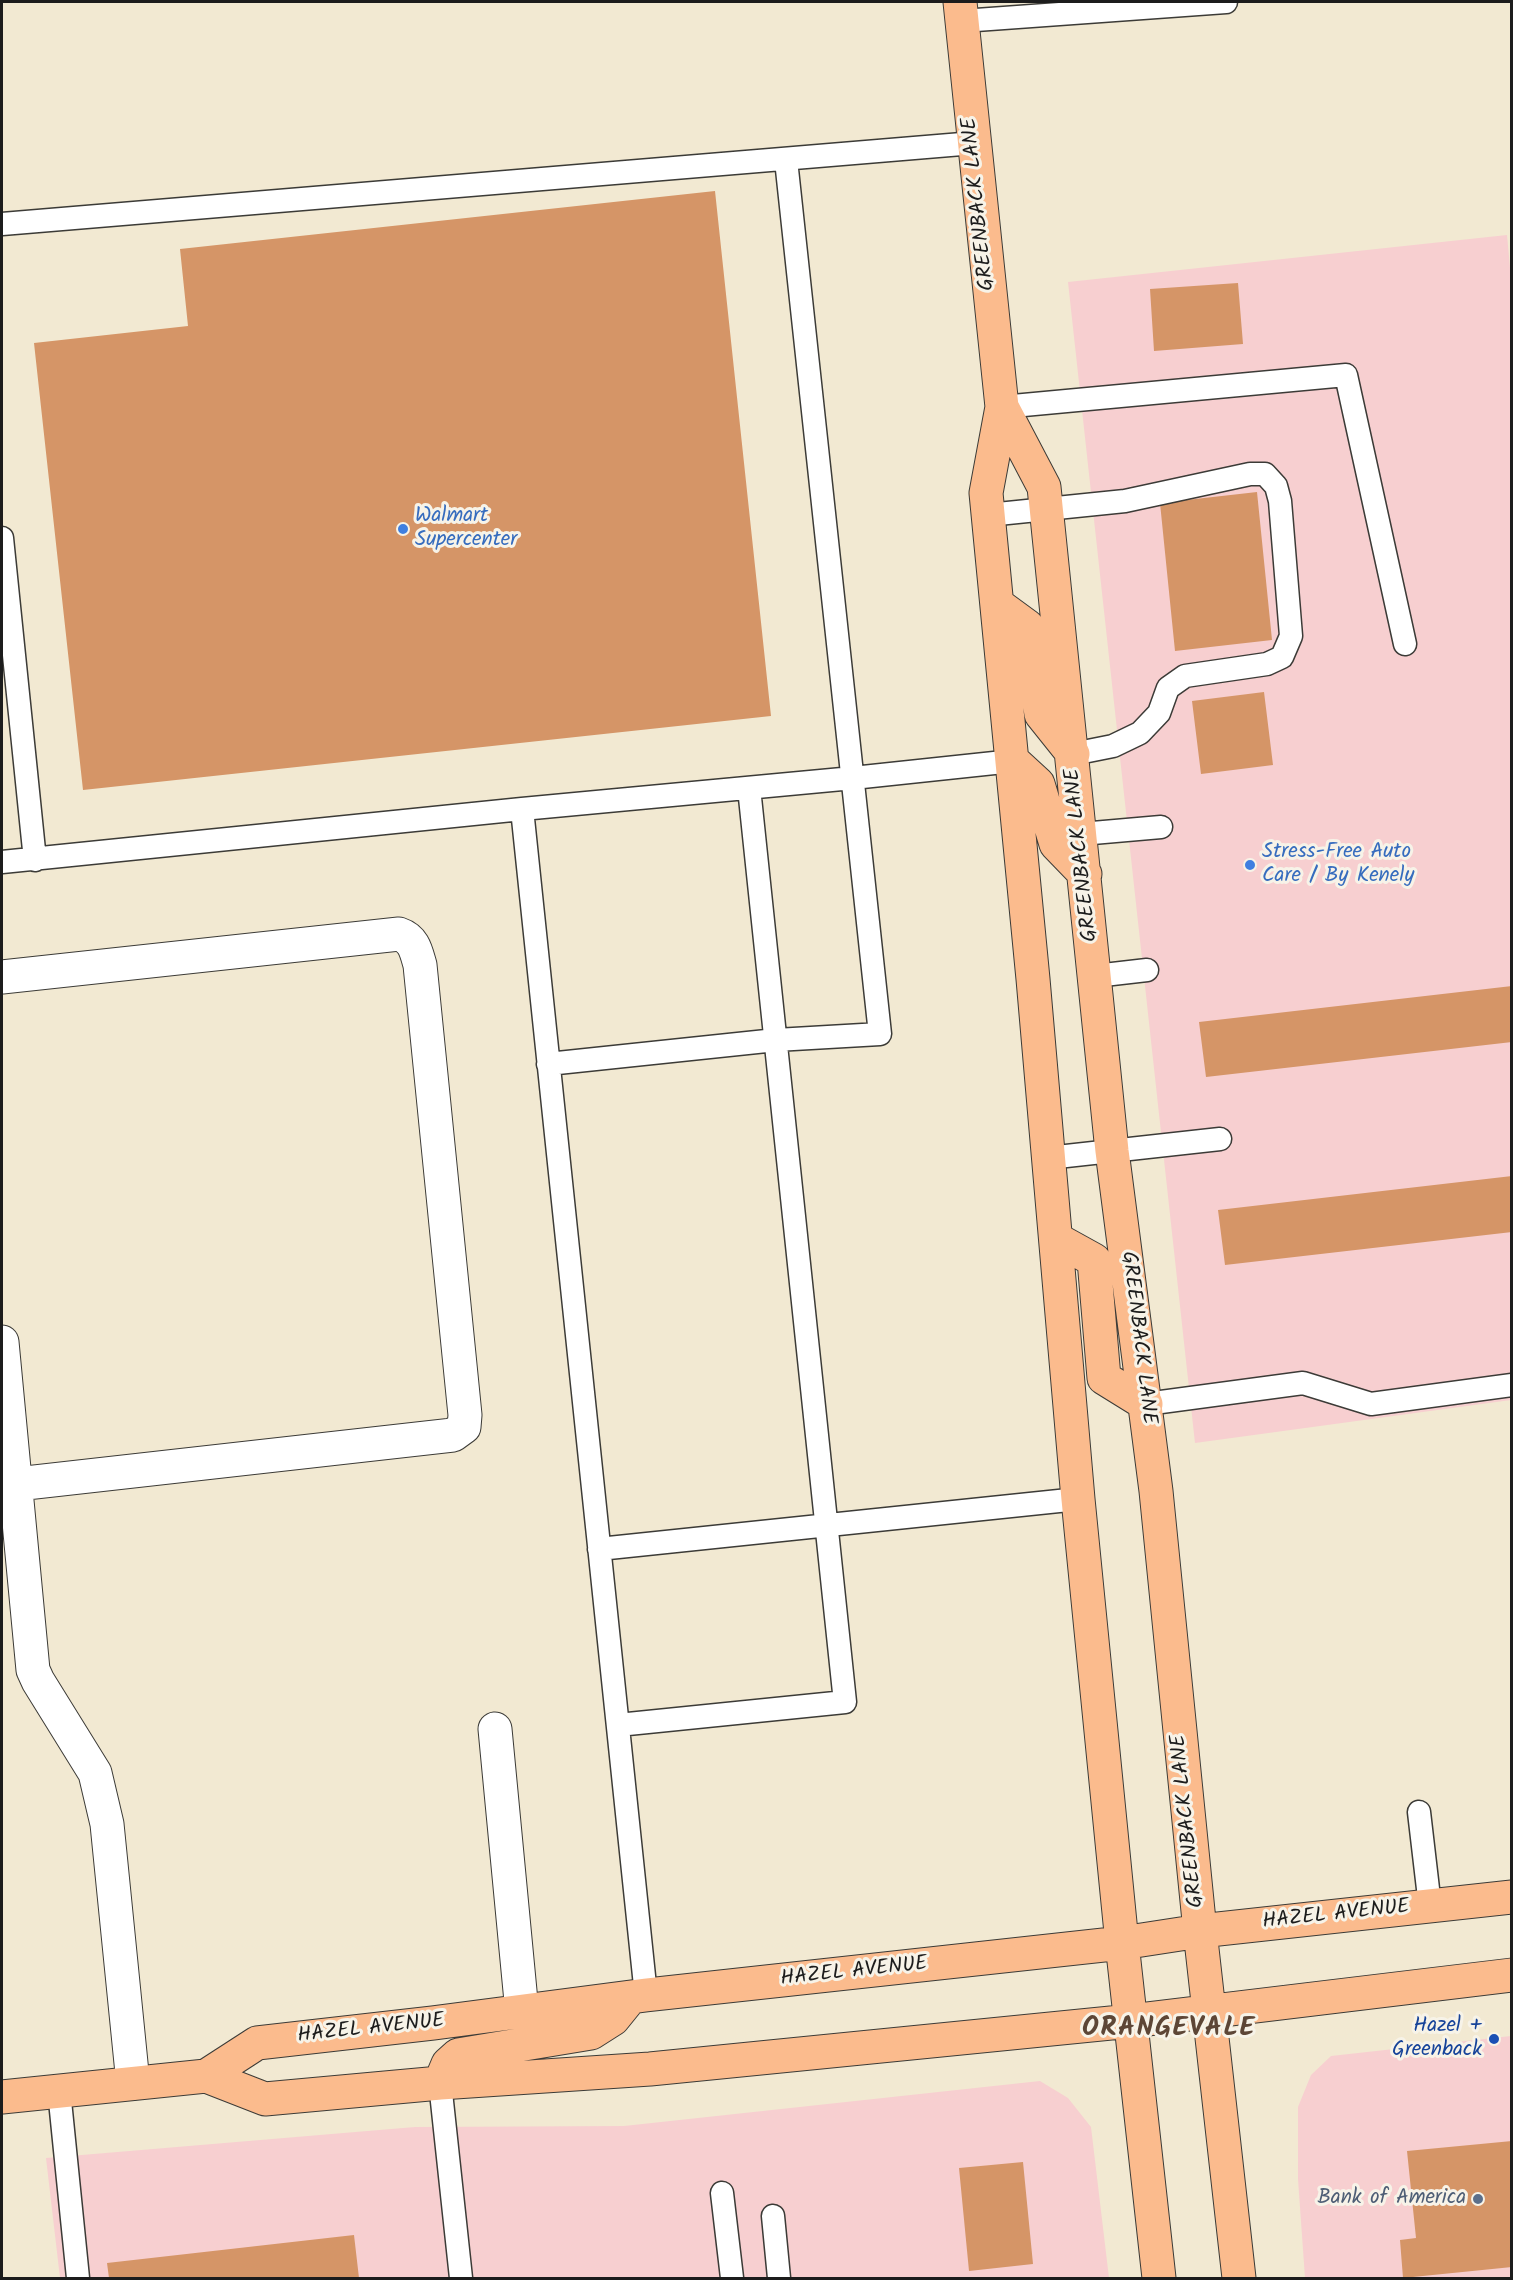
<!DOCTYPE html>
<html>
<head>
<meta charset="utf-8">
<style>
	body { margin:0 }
	#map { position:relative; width:1513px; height:2280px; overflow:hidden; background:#f2e9d2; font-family:Kalam,sans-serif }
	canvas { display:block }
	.frame { position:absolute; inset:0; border:3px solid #1c1c1c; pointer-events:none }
</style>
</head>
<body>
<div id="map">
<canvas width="1513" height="2280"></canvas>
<div class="frame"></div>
</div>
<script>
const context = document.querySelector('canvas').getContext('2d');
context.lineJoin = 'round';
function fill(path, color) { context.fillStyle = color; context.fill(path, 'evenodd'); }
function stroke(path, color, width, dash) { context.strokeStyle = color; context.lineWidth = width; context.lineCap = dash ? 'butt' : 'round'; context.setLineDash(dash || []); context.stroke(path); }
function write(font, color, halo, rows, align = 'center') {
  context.font = font + ' Kalam,sans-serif'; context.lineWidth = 6; context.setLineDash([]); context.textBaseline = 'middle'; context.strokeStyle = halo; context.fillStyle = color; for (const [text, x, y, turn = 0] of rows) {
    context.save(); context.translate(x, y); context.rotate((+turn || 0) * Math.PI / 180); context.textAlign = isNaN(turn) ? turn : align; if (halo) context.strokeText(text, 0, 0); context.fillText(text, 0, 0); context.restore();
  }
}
const built = new Path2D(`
	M1507,235L1512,289L1511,1400L1195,1443L1068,282Z
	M1511,2036V2278H1305L1298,2179V2107L1311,2075L1331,2056Z
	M1040,2081L1068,2098L1091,2127L1109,2278H60L46,2158L415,2127L624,2126Z`);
const building = new Path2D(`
	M715,191L771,716L83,790L34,343L188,326L180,249Z
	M1238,283L1243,344L1154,351L1150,289Z
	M1257,492L1272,640L1175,651L1160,503Z
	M1264,692L1273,765L1201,774L1192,701Z
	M1512,986V1042L1206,1077L1199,1022Z
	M1512,1176V1232L1225,1265L1218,1210Z
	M1512,2141V2267L1403,2278L1400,2240L1416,2238L1407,2151Z
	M1023,2162L1033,2264L969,2271L959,2168Z
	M354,2235L359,2278H109L107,2263Z`);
const service = new Path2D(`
	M962,21L1226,2
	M2,224L974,143
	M1002,407L1346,375L1405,644
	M988,515L1125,501L1250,474H1265L1276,486L1280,501L1291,636L1282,657L1267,664L1185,676L1168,688L1159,713L1140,733L1113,746L1073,754
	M2,538L35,860
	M522,809L853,778L1013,761
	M1081,834L1161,827
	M2,862L522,809L646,1995
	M1095,976L1147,970
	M548,1064L776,1040L880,1034L786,160
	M1048,1158L1220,1139
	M1146,1404L1303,1383L1371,1404L1512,1385
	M599,1549L1078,1499
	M618,1725L845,1702L749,788
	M1419,1812L1430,1906
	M440,2083L461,2278
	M59,2091L78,2278
	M722,2193L732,2278
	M773,2216L779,2278`);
const minor = new Path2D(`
	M2,977L399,934C414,939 416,951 420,965L465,1415L464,1427L453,1435L17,1484
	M2,1342L33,1670L38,1681L95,1773L107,1824L133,2083
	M495,1729L522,2012`);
const primary = new Path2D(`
	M960,2L1002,407L986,493L1033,979L1078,1499L1122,1943L1159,2278
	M1002,407L1044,487L1112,1151L1156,1491L1200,1931L1239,2278
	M997,604L1027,626L1041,714L1073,754
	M1013,761L1038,784L1056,844L1085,874
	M1056,1239L1094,1260L1104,1378L1146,1404
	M206,2076L257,2043L433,2023L646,1995L1122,1943L1200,1931L1512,1897
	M440,2083L448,2064L458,2055L591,2033L613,2019L630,1998
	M2,2097L206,2076L265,2099L440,2083L650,2069L1131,2021L1512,1975`);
const markers = [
	[403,529,6,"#3f7fe0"],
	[1250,865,6,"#3f7fe0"],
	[1494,2039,6,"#1a4fb4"],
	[1478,2199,6,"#5c6f8a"]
];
const streetNames = [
	["GREENBACK LANE",980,204,-96],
	["GREENBACK LANE",1083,855,-96],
	["GREENBACK LANE",1137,1338,83],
	["GREENBACK LANE",1189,1821,-96],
	["HAZEL AVENUE",1336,1916,-6],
	["HAZEL AVENUE",854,1973,-6],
	["HAZEL AVENUE",371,2030,-6]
];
const shopNames = [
	["Walmart",415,517],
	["Supercenter",415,541],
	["Stress-Free Auto",1262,853],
	["Care / By Kenely",1262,877]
];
const transitNames = [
	["Hazel +",1482,2027],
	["Greenback",1482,2051]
];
const serviceNames = [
	["Bank of America",1466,2199]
];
const districtNames = [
	["ORANGEVALE",1169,2030]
];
fill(built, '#f7cfd0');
fill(building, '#d59567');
stroke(service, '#3c3b37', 25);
stroke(minor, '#3c3b37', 35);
stroke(primary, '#3c3b37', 35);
stroke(service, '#fff', 22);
stroke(minor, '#fff', 33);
stroke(primary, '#fbbb8d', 33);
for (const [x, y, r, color] of markers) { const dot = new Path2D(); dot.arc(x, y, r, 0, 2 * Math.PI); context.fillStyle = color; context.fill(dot); stroke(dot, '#f7f3e8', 2); }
write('21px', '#1c1c1c', '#f7f3e8', streetNames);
write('21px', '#366cbe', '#f7f3e8', shopNames, 'left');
write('21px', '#164399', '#f7f3e8', transitNames, 'right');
write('21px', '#4e5e75', '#f7f3e8', serviceNames, 'right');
context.letterSpacing = '1.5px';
write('bold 27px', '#5d4636', '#f7f3e8', districtNames);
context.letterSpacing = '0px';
</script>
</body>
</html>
